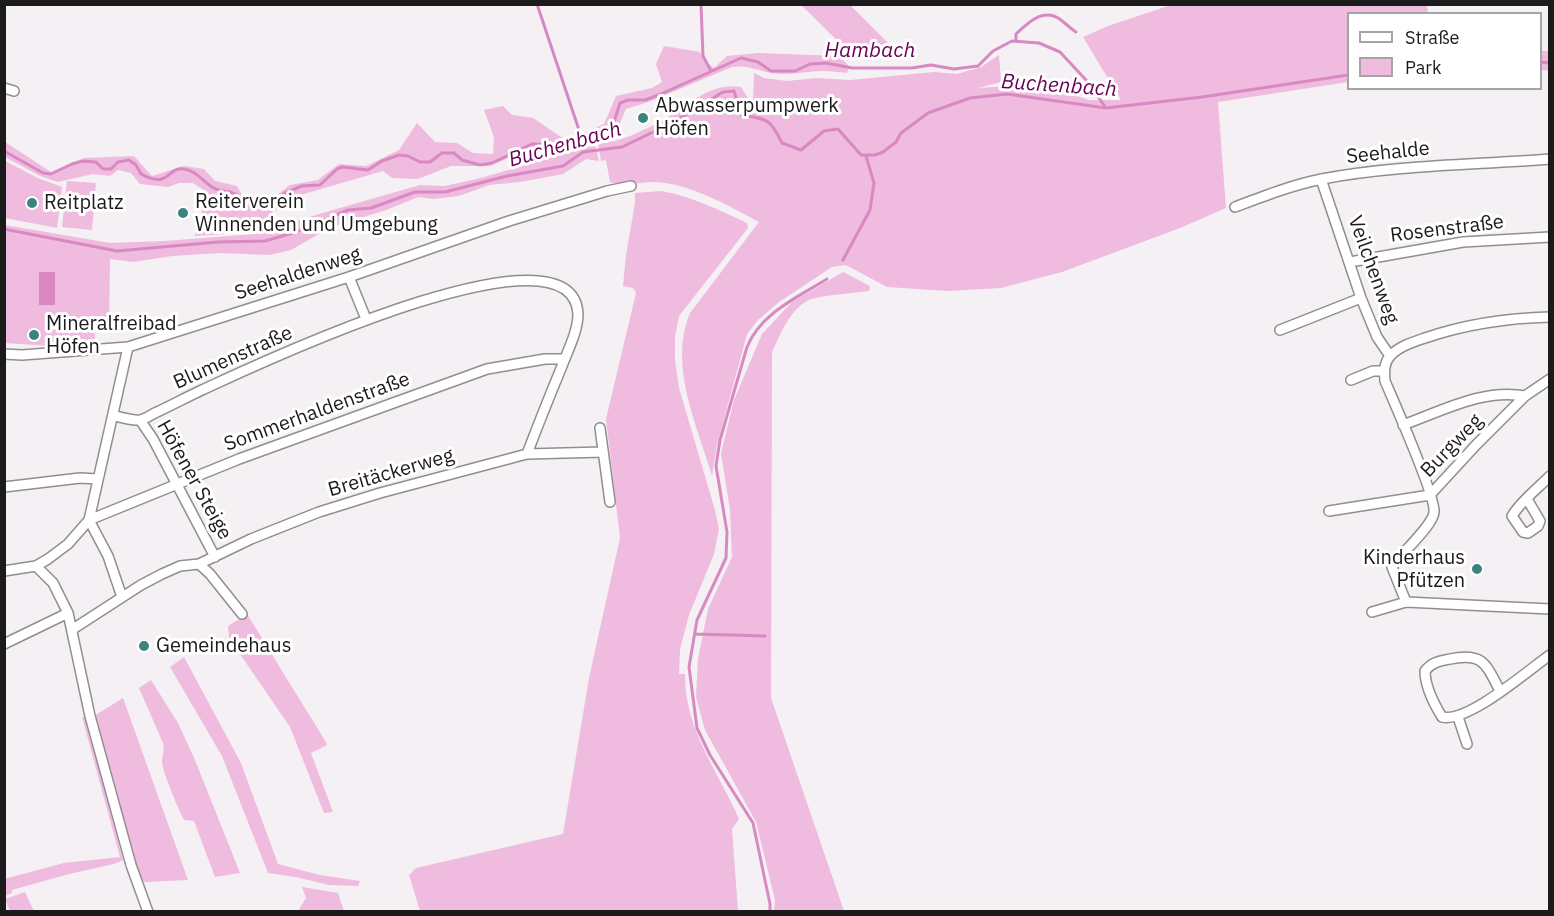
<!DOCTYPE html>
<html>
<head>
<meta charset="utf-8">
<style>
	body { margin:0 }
	#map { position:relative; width:1554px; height:916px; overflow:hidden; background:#f5f0f3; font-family:"IBM Plex Sans",sans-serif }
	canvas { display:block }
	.frame { position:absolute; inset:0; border:6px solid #1c1b1c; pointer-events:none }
	.legend { position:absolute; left:1347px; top:12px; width:195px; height:78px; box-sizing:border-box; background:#fff; border:2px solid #a4a4a4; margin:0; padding:8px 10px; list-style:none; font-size:18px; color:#1c1b1c }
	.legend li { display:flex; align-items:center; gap:12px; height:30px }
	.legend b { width:30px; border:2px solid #a4a4a4 }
</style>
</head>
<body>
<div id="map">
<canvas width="1554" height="916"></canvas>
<div class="frame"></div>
<ul class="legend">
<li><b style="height:8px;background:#fff"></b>Straße</li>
<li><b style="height:16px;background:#efbbde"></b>Park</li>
</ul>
</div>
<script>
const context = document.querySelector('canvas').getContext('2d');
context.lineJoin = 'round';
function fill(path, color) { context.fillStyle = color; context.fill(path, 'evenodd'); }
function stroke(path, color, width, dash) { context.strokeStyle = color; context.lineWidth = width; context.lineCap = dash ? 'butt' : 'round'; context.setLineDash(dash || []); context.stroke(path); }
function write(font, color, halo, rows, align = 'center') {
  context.font = font + ' "IBM Plex Sans",sans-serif'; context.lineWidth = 6; context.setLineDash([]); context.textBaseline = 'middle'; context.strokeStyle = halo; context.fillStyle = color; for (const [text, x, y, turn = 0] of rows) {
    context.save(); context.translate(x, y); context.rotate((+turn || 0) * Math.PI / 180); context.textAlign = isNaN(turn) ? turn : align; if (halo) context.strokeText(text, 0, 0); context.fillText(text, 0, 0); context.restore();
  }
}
const green = new Path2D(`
	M801,5H850L900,55L854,57Z
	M1171,5H1427L1428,13L1348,14V82L1218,102L1226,208L1180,228L1062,272L1001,288L948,291L887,287L846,265L832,267L779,302L758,320L747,334L717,445L712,476C697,425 668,365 690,313L759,222C729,206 691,184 656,182C640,182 625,187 610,182L606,160L601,161L598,144C622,141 641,132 663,120C689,106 709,82 741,87L753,106L754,73L764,78L787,81L816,78L850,80L934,72L957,74L981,67L999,55L1001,82L978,88L1024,85L1050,87L1089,100H1121L1083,37L1108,26Z
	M664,46L700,52L706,62L714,68L727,56L758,53L839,56L849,66L847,73C839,72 831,71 823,71C810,71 797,74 784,74C766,75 751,64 732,67L651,101L626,109L619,125L608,134L565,148L527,150L490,166H451L418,179L392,178L383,171L290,198L275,211H272L278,225L255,232L195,236L207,192L193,183H179L168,187L140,184L131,173L118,170L110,176L93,174L58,182L40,176L5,157V142L51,172L84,158L134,156L152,176L184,166L204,169L215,181L237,186L242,195L269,201L290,185L318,180L339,164L366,166L399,150L417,123L435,142L457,143L473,153L493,154L494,137L484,110L503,106L512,115L533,118L567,141L604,124L616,96L652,88L662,82L656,64Z
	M1541,51H1549V71L1541,70Z
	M595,145L599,161L586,159L563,174L520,182L489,185L459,196L433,199L418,197L386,210L331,227L291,250L269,255L221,253L172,256L133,262L110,259L109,331H95V345L67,347L5,343V225L110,243L165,241L255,234L319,214L420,185L444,186L477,179Z
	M5,161L38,178L62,187L57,228L5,218Z
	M67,181L96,183L92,230L62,227Z
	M661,191C691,196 719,210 747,223L748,228L679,316L675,337V360L679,388L715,510L719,529L714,554L689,615L680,649L679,674H685C684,728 718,771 739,819L732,829L738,911H420L409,875L416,868L563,834L589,678L620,538L606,419L636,293L633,288L623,286L626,255L635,203V193Z
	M843,272L870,286L869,291C854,293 822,295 809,300C790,309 780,335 772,352L771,698L844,911H774L775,900L756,822L705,730L696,697L698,659L708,609L732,557L730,510L721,453L734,400L762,334L792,302Z
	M247,614L324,739L327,745L311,753L333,812L324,813L290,727L229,638L228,626Z
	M184,657L241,763L278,864L320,875L360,881L358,886L329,885L296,877L268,873L222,756L170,667Z
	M151,680L178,723L195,760L240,873L215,877L194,821L184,820C178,808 163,773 162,762C162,755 165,750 163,743L139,688Z
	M123,698L188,880L145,882L138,879L94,716Z
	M82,717H86L123,860L114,864L69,874L12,890V893L5,896L4,879L64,863L120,857Z
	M302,887L338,893L344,911H298L306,898Z
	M25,892L34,911H10L5,899Z`);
const water = new Path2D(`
	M39,272H55V305H39Z`);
const stream = new Path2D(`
	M537,4L582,139
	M701,4L703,56L711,71
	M1016,41V34C1029,22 1044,7 1061,20C1066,24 1070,28 1076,32
	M1540,62L1550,63
	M4,151L43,173L51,174L72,164L83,161L96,162L103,169H111L118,162L129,160L136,165L141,174C170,190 167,166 184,169C198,171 204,184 216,189C220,191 225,191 230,192C243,197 255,206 270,206L285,193L302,186L320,185L337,169L342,167L368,170L382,161L399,155L408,156L420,162H430L442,153H454L462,160L480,165L492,163L532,144L566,145L603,131L613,125L620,103L628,100H645L661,94L741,58L758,62L771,71H795L810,64L826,63L852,68H912L931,65L954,69L978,66L993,51L1012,41L1039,43L1060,52L1086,80L1106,108
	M4,229L117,251L218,242L265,241L296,232L348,210L371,208L415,192H445L507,176L563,166L583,152L622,147L672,123L723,92L734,91L741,115C767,119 770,118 782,143L801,150L824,131L838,129L861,155H875L883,152L896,142L901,133L928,113L970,98L1007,94L1106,108L1202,97L1348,75
	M843,260L870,210L874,183L866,156
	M695,634L765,636
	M770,912V904L753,823L710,755L697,728L689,667L697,620L726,558L727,532L716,466L720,440L747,347C761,313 798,297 827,279`);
const minor = new Path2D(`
	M4,88L14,91
	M1321,179L1361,298L1377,337L1390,356
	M1235,207C1264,196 1292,185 1322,179C1397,165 1474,165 1550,159
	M1350,262L1463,242L1550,237
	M349,277L366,319
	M1280,330L1361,298
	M4,354L22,355L128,347L349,277L509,221L607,191L631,186
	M1351,380L1373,371H1384
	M114,416C121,417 133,421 140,420C146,419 152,414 157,412C172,405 187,397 202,390C246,370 573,213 578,314C578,331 568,350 562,366C550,395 538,425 527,454
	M140,420L153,439L215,557
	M1403,425C1442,411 1484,388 1525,396
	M600,428L610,502
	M4,487L80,478L98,479
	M1527,499L1540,521L1538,526L1528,533L1523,532L1512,516C1521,501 1537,489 1550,476
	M1329,511L1430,495L1476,445L1525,396L1550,379
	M199,564L210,574L242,614
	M36,566L53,583L68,613L90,716L131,865L148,912
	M4,571L36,566L48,559L68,544L89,520L128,347
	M122,597L108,556L89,520L239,459L487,369L545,359H564
	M1406,602L1392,567C1401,553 1433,526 1434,512C1436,497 1394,402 1385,381C1384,371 1384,362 1391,355C1400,346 1413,342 1425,338C1466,324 1506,318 1550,317
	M1372,612L1406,602L1550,609
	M73,629L141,585L162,574L180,566L199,564L251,539L319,512L380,493L527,454L603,452
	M4,644L68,613
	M1500,691C1486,664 1483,652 1450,659C1440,661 1432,662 1425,671C1425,687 1434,704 1442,717C1468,723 1527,671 1550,655
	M1458,717L1467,744`);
const markers = [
	[643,118,6,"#3c837d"],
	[32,203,6,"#3c837d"],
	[183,213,6,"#3c837d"],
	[34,335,6,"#3c837d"],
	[1477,569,6,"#3c837d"],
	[144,646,6,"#3c837d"]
];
const poiNames = [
	["Abwasserpumpwerk",655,106],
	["Höfen",655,129],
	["Reiterverein",195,202],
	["Winnenden und Umgebung",195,225],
	["Reitplatz",44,203],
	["Mineralfreibad",46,324],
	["Höfen",46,347],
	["Kinderhaus",1465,558,"right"],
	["Pfützen",1465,581,"right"],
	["Gemeindehaus",156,646]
];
const streetNames = [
	["Seehalde",1388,153,-6],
	["Rosenstraße",1447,229,-7],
	["Veilchenweg",1373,270,70],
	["Seehaldenweg",298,274,-18],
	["Blumenstraße",233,358,-24],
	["Sommerhaldenstraße",317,412,-20],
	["Burgweg",1452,446,-46],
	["Breitäckerweg",391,473,-16],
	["Höfener Steige",194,480,61]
];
const waterNames = [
	["Hambach",870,51],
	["Buchenbach",1059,86,4],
	["Buchenbach",565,145,-16]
];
fill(green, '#efbbde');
fill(water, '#d989c2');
stroke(stream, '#d989c2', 3);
stroke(minor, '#928d90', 12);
stroke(minor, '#fff', 9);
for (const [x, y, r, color] of markers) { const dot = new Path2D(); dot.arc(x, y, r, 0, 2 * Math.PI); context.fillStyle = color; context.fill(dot); stroke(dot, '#fff', 2); }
write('20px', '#1c1b1c', '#fff', poiNames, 'left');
write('20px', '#1c1b1c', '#fff', streetNames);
write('italic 21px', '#680155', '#fff', waterNames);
</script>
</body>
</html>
